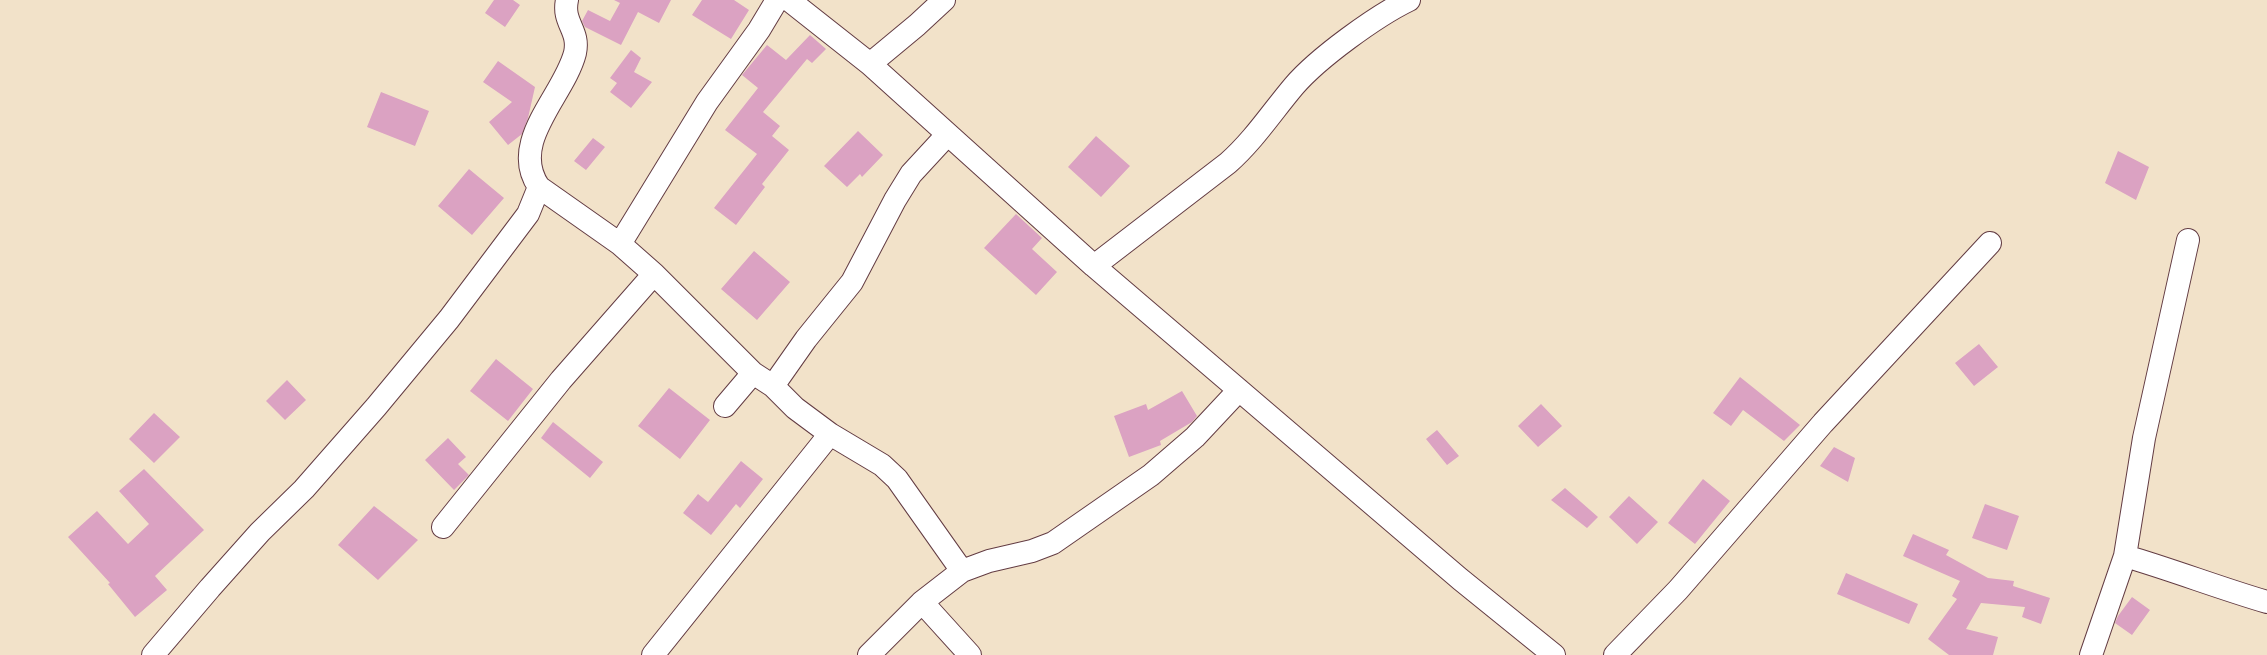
<!DOCTYPE html>
<html>
<head>
<meta charset="utf-8">
<style>
	body { margin:0 }
	canvas { display:block; background:#f2e2c9 }
</style>
</head>
<body>
<canvas width="2267" height="655"></canvas>
<script>
const context = document.querySelector('canvas').getContext('2d');
context.lineJoin = 'round';
function fill(path, color) { context.fillStyle = color; context.fill(path, 'evenodd'); }
function stroke(path, color, width, dash) { context.strokeStyle = color; context.lineWidth = width; context.lineCap = dash ? 'butt' : 'round'; context.setLineDash(dash || []); context.stroke(path); }
const building = new Path2D(`
	M494,0H513L520,5L505,27L485,13Z
	M614,0H671L659,23L638,12L621,45L585,27L582,21L588,10L610,21L620,3Z
	M702,0H734L749,10L731,39L692,15Z
	M810,35L826,49L812,63L807,59L763,112L780,126L772,136L789,150L762,184L765,187L736,225L714,208L757,154L725,130L758,88L742,75L767,45L786,60Z
	M631,50L641,58L634,72L652,82L631,108L610,92L617,83L610,78Z
	M498,61L535,87L528,118L522,134L508,145L489,122L512,102L483,82Z
	M381,92L429,111L415,146L367,127Z
	M858,131L883,155L862,177L860,174L847,187L824,166Z
	M1096,136L1130,166L1101,197L1068,167Z
	M593,138L605,147L586,170L574,161Z
	M2118,151L2149,167L2136,200L2105,183Z
	M469,169L504,198L472,235L438,206Z
	M1016,214L1042,238L1032,249L1057,272L1036,295L984,248Z
	M754,251L790,282L757,320L721,289Z
	M1979,344L1998,367L1974,386L1955,363Z
	M496,359L533,389L508,421L470,391Z
	M1740,377L1800,425L1784,441L1743,410L1731,426L1713,413Z
	M287,380L306,400L285,420L266,401Z
	M669,388L710,420L680,459L638,426Z
	M1182,391L1197,416L1192,422L1160,441L1161,445L1129,457L1114,416L1146,404L1148,410Z
	M1541,404L1562,426L1538,447L1518,426Z
	M154,413L180,437L154,463L129,439Z
	M553,422L603,462L590,478L541,438Z
	M1437,430L1459,456L1447,465L1426,439Z
	M448,438L466,457L458,464L469,475L454,490L425,460Z
	M1834,447L1855,458L1848,482L1820,466Z
	M741,461L763,479L740,508L736,504L711,535L683,513L698,494L708,502Z
	M144,469L204,530L155,576L167,590L135,617L108,584L110,583L68,537L97,511L128,544L149,524L119,491Z
	M1703,479L1730,501L1695,544L1668,523Z
	M1565,488L1598,517L1587,528L1551,500Z
	M1629,496L1658,522L1637,544L1609,517Z
	M1985,504L2019,516L2007,550L1972,538Z
	M374,506L418,540L378,580L338,545Z
	M1913,534L1949,550L1946,555L1988,578L2014,581L2013,586L2050,598L2041,624L2022,617L2025,607L1981,603L1966,629L1998,637L1993,655H1949L1928,639L1957,599L1952,596L1960,581L1903,556Z
	M1846,573L1918,604L1909,624L1837,594Z
	M2132,597L2150,610L2132,635L2115,623L2118,616Z`);
const minor = new Path2D(`
	M789,0L870,64L1094,266L1460,579L1554,655
	M870,64L917,25L944,0
	M539,187C508,142 564,96 575,53C580,30 562,23 567,0
	M1094,266L1228,163C1254,140 1272,112 1294,86C1318,58 1376,16 1409,0
	M654,274L753,373L725,406
	M753,373L773,386L806,339L852,282L895,200L911,174L947,135
	M830,434L882,465L897,479L962,571L922,602L869,655
	M443,527L561,380L654,274L620,244L707,102L759,30L777,0
	M2125,556C2173,570 2219,588 2267,602
	M962,571L989,561L1032,551L1053,543L1151,475L1195,437L1239,390
	M922,602L970,655
	M153,655L210,588L260,532L304,489L376,407L449,319L528,214L539,187L620,244
	M653,655L830,434L795,408L773,386
	M1615,655L1678,590L1823,423L1990,243
	M2091,655L2125,556L2144,438L2188,240`);
fill(building, '#dba2c2');
stroke(minor, '#633c43', 24);
stroke(minor, '#fff', 22);
</script>
</body>
</html>
